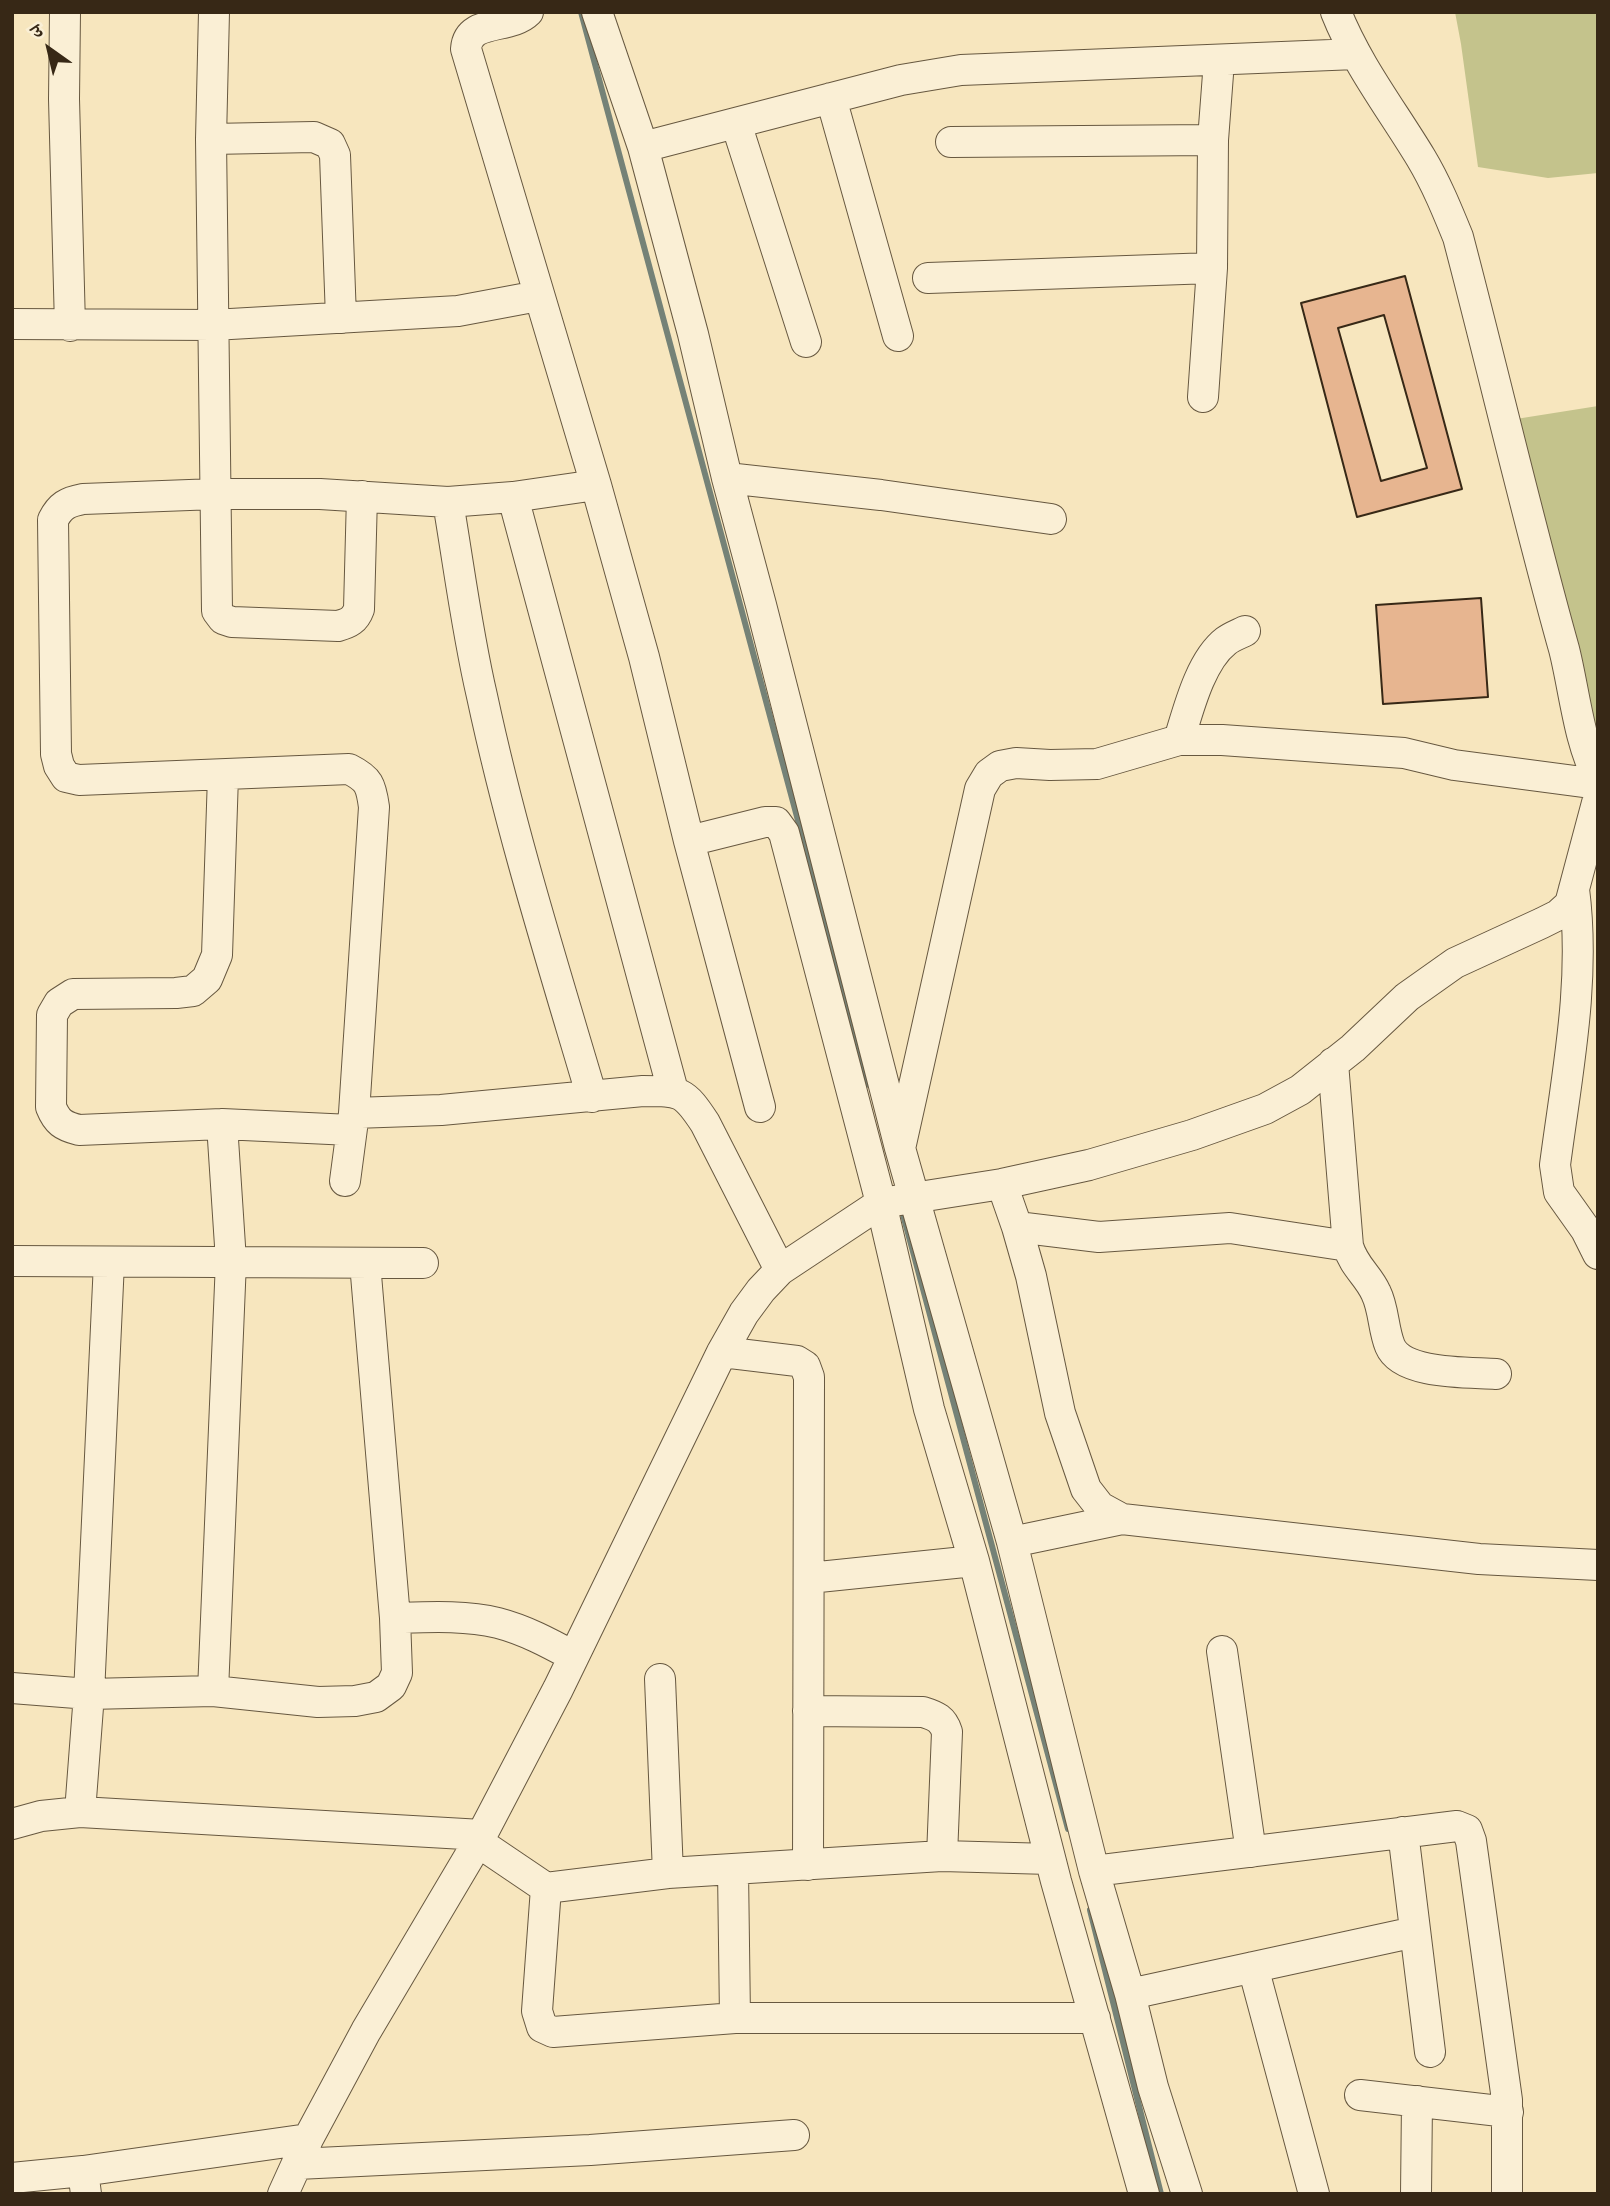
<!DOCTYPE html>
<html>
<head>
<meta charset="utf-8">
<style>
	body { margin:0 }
	#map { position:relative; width:1610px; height:2206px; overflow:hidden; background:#f7e6be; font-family:"Libre Bodoni","Noto Serif Devanagari",serif }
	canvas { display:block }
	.frame { position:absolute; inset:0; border:14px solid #372816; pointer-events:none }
	.north { position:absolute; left:14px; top:14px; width:70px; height:70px; -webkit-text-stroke:5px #faefd5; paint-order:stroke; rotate:326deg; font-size:19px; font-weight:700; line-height:28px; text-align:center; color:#372816 }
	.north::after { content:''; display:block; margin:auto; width:24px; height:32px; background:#372816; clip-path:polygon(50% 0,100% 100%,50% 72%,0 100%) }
</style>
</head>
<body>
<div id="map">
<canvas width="1610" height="2206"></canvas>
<div class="frame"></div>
<div class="north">उ</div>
</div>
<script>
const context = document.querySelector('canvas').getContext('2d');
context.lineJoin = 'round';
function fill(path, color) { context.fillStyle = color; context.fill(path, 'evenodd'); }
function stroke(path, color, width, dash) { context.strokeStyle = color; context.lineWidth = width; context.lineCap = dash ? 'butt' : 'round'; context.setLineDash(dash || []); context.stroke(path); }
const green = new Path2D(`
	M1455,12H1598V173L1548,178L1478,167L1461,44Z
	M1598,406V743L1516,419Z`);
const stream = new Path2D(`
	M581,12L869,1085
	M901,1207L1068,1829
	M1090,1910L1161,2194`);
const building = new Path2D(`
	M1405,276L1462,489L1357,517L1301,303ZM1384,315L1427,468L1381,481L1338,328Z
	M1481,598L1488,697L1383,704L1376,605Z`);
const minor = new Path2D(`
	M65,12L64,99L70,326
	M214,12L211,139L217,611L223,619L232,622L338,626C349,623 355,620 359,609L362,496
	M528,12C510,30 468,18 466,49L596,485L644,657L689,841L760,1107
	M597,12L643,147L693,334L727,478L761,605L900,1148L1012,1542L1094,1871L1130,1994L1153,2087L1187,2194
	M1336,12C1357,65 1392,110 1421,158C1436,183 1447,210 1458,237C1494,374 1526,513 1564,649C1574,688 1579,744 1598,777
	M831,98L898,336
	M736,123L806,342
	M211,139L314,137L330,144L335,155L341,318
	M951,142L1213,140
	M643,147L901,80L961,70L1356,54
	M928,278L1212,268
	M12,324L213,325L458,311L538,296
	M1203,397L1212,268L1213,140L1219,61
	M727,478L881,495L1051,519
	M513,497L673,1091
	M448,502C459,567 467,632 482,696C511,832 553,965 592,1097
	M1179,740C1188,711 1200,661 1226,641C1231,637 1239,634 1245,631
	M223,776L217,955L207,979L193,991L176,993L73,994L59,1003L52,1015L51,1107C57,1122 63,1126 79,1130L222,1124L351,1130
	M689,841L765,822H776L784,833L881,1203L929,1409L974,1561L1056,1881L1144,2194
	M1574,889C1586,981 1567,1073 1555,1165L1559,1192L1586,1230L1598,1254
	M1333,1063L1348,1246C1354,1267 1368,1275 1376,1293C1384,1309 1383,1329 1390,1346C1402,1375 1469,1372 1496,1374
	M354,1113L441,1110L643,1091C681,1091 684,1091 705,1123L780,1270
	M901,1144L980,789L989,774L1000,766L1016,763L1050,765L1097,764L1179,740H1222L1404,753L1454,765L1598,784
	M345,1181L354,1113L374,807C371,785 369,779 349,769L79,780L66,777L59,766L56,754L53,520C60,506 67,502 83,499L216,494H320L448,502L513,497L596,485
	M1002,1184L1017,1227L1031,1276L1060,1413L1086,1489L1100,1507L1122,1519L1479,1559L1598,1565
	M1017,1227L1099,1237L1230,1228L1348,1246
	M12,1261L423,1263
	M722,1352L797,1361L805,1366L809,1377L808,1865
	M1012,1542L1122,1519
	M809,1578L974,1561
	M395,1618C429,1617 465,1615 498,1623C525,1630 549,1643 573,1656
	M1222,1651L1251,1852
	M660,1679L668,1873
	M12,1688L89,1694L213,1691L318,1702L355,1701L376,1697L391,1686L397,1673L395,1618L365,1263
	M213,1691L231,1261L222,1124
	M808,1711L923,1712C936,1716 943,1719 947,1732L942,1856
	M80,1812L89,1694L109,1262
	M12,1824L41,1816L80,1812L482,1835
	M1403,1832L1430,2052
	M478,1842L546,1888
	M1050,1859L942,1856L668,1873L546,1888L537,2011L542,2027L553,2032L735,2018H1095
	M733,1870L735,2018
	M1094,1871L1457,1826L1467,1830L1471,1841L1507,2100V2194
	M1253,1967L1314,2194
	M1130,1994L1415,1932
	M1360,2095L1508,2112
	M297,2164L590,2150L794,2135
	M83,2171L308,2139
	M12,2178L83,2171L86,2194
	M283,2194L308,2139L366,2031L478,1842L558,1689L722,1352L744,1313L761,1290L780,1270L881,1203L1002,1184L1089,1165L1192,1135L1265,1109L1300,1090L1353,1048L1407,997L1455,963L1542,923L1558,915L1570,904L1598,799
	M1416,2194L1417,2101`);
fill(green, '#c4c38c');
stroke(stream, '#758277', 6);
fill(building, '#e7b590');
stroke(building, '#372816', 2);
stroke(minor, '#675840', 32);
stroke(minor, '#faefd5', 30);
</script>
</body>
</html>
